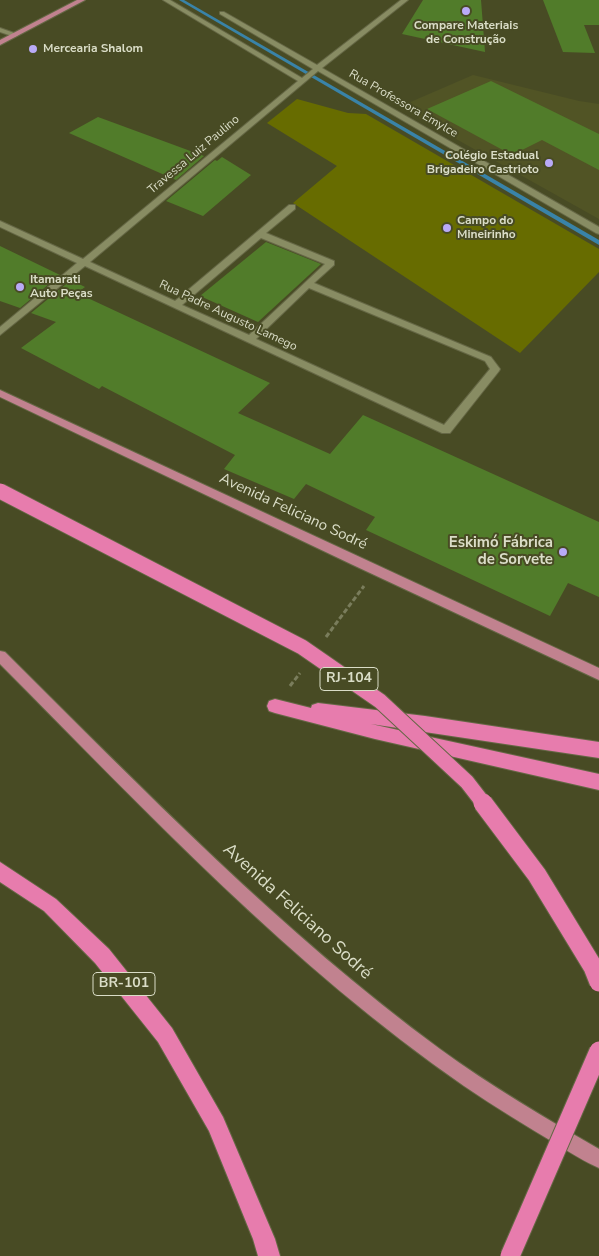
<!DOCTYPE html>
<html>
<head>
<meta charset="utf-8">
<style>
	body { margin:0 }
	canvas { display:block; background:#484b24 }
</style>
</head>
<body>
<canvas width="599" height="1256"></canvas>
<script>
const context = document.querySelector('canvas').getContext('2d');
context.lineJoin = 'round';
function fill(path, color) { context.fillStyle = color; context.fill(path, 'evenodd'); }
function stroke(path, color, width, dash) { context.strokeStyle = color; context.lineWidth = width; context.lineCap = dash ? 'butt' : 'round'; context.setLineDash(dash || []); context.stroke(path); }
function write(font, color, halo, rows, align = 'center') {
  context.font = font + ' "Nunito Sans",sans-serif'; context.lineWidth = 4; context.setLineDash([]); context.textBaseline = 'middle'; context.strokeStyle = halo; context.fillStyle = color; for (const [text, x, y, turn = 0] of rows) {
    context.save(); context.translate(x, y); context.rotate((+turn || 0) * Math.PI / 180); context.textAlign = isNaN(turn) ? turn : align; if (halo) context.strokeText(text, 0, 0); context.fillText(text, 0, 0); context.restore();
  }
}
const built = new Path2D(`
	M473,75L579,101L599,104V219L399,107Z`);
const green = new Path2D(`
	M297,99L348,113L366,114L599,249V272L520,353L293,203L337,166L267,123Z`);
const stream = new Path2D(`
	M179,0H184L599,240V245Z`);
const building = new Path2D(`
	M423,0H481L485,52L402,34Z
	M543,0H599V25H584L595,53L563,52Z
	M491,81L599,134V170L542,140L512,155L427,109Z
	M98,117L204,156L176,180L69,133Z
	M222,157L251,175L203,216L166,201L215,160L217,161Z
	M266,242L321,264L258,322L200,296Z
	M0,246L60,275L20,308L0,301Z
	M71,280L85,287L77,293L270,383L238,413L330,454L363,415L599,522V597L568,583L550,616L366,530L375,517L306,484L294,499L224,469L235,455L102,386L99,389L21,348L56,322L31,313Z`);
const path = new Path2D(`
	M326,637L364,586
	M290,686L300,673`);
const minor = new Path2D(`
	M163,0H170L302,78L313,69L220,14V12H224L317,65L401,0H408L322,68L599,227V234L596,233L318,71L90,262L175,301L289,205H295V209L266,233L334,261V265L314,283L491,357L500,369L499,371L450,433H442L85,266L0,335V327L77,263L0,227V221L83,259L298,81ZM261,238L325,264L249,335L182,305ZM309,288L485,361L490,369L444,425L256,339Z
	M0,28L17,34L18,35L15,37L0,32Z`);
const major = new Path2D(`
	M77,0H85L0,45V40Z
	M0,390L599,668V680L353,565L0,397Z
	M0,651L5,652C144,790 282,933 440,1049C491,1086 545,1118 599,1149V1168C585,1162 571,1153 558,1145C526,1126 495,1107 464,1086C292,967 147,812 0,664Z`);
const highway = new Path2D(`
	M275,699L311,708L312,705L318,703L425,716L599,742V758L371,724L599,774V790L375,739L275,713L269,711L267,706L269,701Z
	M0,862L56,899L109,949L172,1028L223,1117L275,1239L280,1256H258L253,1239L209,1131L158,1042L95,963L44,911L0,882Z`);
const highwayBridgeFar1 = new Path2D(`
	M0,491L302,647L380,701L467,782L484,804`);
const highwayBridge = new Path2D(`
	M483,803L537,875L593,967L599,982
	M510,1256L599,1051`);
const markers = [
	[466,11,5,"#b9aaf7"],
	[33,49,5,"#b9aaf7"],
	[549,163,5,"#b9aaf7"],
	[447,228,5,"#b9aaf7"],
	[20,287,5,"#b9aaf7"],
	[563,552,5,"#b9aaf7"]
];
const farPoinames = [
	["Compare Materiais",466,26,"center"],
	["de Construção",466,40,"center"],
	["Mercearia Shalom",43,49],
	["Colégio Estadual",539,156,"right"],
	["Brigadeiro Castrioto",539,170,"right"],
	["Campo do",457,221],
	["Mineirinho",457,235],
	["Itamarati",30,280],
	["Auto Peças",30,294]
];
const farStreetnames = [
	["Rua Professora Emylce",403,104,30],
	["Travessa Luiz Paulino",194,155,-40],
	["Rua Padre Augusto Lamego",228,316,25]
];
const shields = [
	[349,679,58],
	[124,984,62]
];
const shieldNames = [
	["RJ-104",349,679],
	["BR-101",124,984]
];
const streetNames = [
	["Avenida Feliciano Sodré",293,512,25]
];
const poiNames = [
	["Eskimó Fábrica",553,543],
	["de Sorvete",553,560]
];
const nearStreetnames = [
	["Avenida Feliciano Sodré",297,912,42]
];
fill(built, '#515425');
fill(green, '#676c00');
fill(stream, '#3983a8');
fill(building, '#517c2a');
stroke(minor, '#656745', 2);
stroke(major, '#656745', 2);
stroke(highway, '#656745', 2);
stroke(path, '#7a7d5c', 3, [5, 2.5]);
fill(minor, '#888c63');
fill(major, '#c1828f');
fill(highway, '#e77cad');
stroke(highwayBridgeFar1, '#656745', 17, []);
stroke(highwayBridge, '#656745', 21, []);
stroke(highwayBridgeFar1, '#e77cad', 15);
stroke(highwayBridge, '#e77cad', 19);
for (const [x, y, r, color] of markers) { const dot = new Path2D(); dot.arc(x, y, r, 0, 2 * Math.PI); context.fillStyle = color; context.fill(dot); stroke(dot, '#484b24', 2); }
write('bold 12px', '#daddc7', '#484b24', farPoinames, 'left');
write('12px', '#daddc7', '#484b24', farStreetnames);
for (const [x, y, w] of shields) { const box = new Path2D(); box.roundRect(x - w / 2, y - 11.5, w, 23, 4); context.fillStyle = '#484b24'; context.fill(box); stroke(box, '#daddc7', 1); }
write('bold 14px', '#daddc7', null, shieldNames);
write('15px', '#daddc7', '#484b24', streetNames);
write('bold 15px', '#daddc7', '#484b24', poiNames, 'right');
write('18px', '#daddc7', '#484b24', nearStreetnames);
</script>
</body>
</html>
